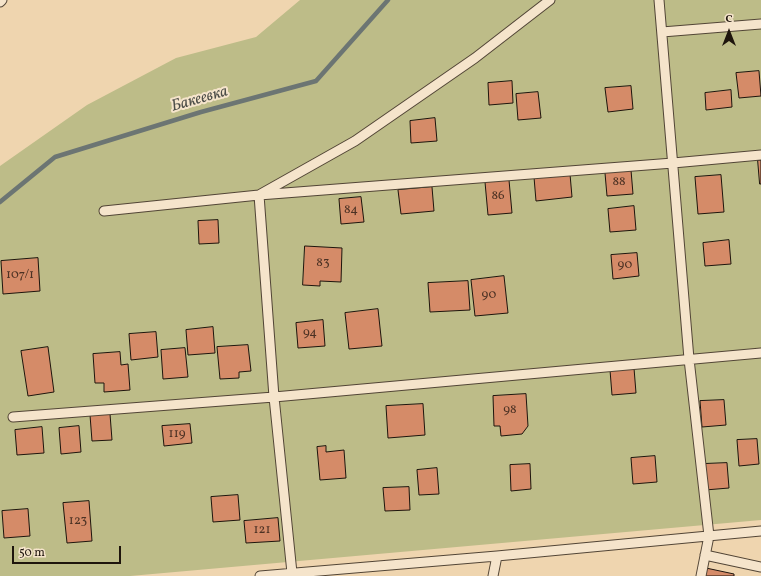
<!DOCTYPE html>
<html>
<head>
<meta charset="utf-8">
<style>
	body { margin:0 }
	#map { position:relative; width:761px; height:576px; overflow:hidden; background:#efd5af; font-family:Vollkorn,serif }
	canvas { display:block }
	.north { position:absolute; left:709px; top:12px; width:40px; height:40px; -webkit-text-stroke:3px #f5e4cb; paint-order:stroke; rotate:0deg; font-size:11px; font-weight:700; line-height:16px; text-align:center; color:#1e150d }
	.north::after { content:''; display:block; margin:auto; width:14px; height:18px; background:#1e150d; clip-path:polygon(50% 0,100% 100%,50% 72%,0 100%) }
	.scale { position:absolute; left:12px; top:546px; width:109px; height:18px; box-sizing:border-box; border:2px solid #1e150d; border-top:0; padding-left:5px; font-size:12px; line-height:14px; white-space:nowrap; color:#1e150d; -webkit-text-stroke:3px #f5e4cb; paint-order:stroke }
</style>
</head>
<body>
<div id="map">
<canvas width="761" height="576"></canvas>
<div class="north">С</div>
<div class="scale">50 m</div>
</div>
<script>
const context = document.querySelector('canvas').getContext('2d');
context.lineJoin = 'round';
function fill(path, color) { context.fillStyle = color; context.fill(path, 'evenodd'); }
function stroke(path, color, width, dash) { context.strokeStyle = color; context.lineWidth = width; context.lineCap = dash ? 'butt' : 'round'; context.setLineDash(dash || []); context.stroke(path); }
function write(font, color, halo, rows, align = 'center') {
  context.font = font + ' Vollkorn,serif'; context.lineWidth = 4; context.setLineDash([]); context.textBaseline = 'middle'; context.strokeStyle = halo; context.fillStyle = color; for (const [text, x, y, turn = 0] of rows) {
    context.save(); context.translate(x, y); context.rotate((+turn || 0) * Math.PI / 180); context.textAlign = isNaN(turn) ? turn : align; if (halo) context.strokeText(text, 0, 0); context.fillText(text, 0, 0); context.restore();
  }
}
const green = new Path2D(`
	M300,0H761V520L130,576H0V166L87,105L176,58L256,37Z`);
const stream = new Path2D(`
	M0,202L55,157L201,112L316,81L388,0`);
const building = new Path2D(`
	M759,71L761,96L739,98L736,73Z
	M512,81L513,103L489,105L488,83Z
	M631,86L633,109L608,112L605,88Z
	M731,90L732,107L706,110L705,93Z
	M538,92L541,118L518,120L516,94Z
	M435,118L437,141L411,143L410,121Z
	M758,160H761V184H760Z
	M631,170L633,194L607,196L605,173Z
	M570,174L572,197L536,201L534,177Z
	M721,175L724,212L698,214L695,177Z
	M509,180L512,213L488,215L485,182Z
	M432,187L434,211L401,214L398,190Z
	M361,197L364,222L341,224L339,199Z
	M634,206L636,230L610,232L608,209Z
	M218,220L219,243L199,244L198,221Z
	M729,240L731,264L705,266L703,243Z
	M305,246L342,248L341,282L320,281V286L303,285Z
	M637,253L639,276L613,279L611,255Z
	M38,258L40,291L3,294L1,261Z
	M504,276L508,313L475,316L471,280Z
	M468,281L470,310L430,312L428,283Z
	M378,309L382,346L349,349L345,313Z
	M323,320L325,346L298,348L296,323Z
	M213,327L215,353L188,355L186,330Z
	M156,332L158,357L131,360L129,334Z
	M248,345L251,371L239,372V378L220,379L217,347Z
	M48,347L54,392L28,396L21,351Z
	M185,348L188,377L163,379L161,350Z
	M120,352L121,365L128,364L130,390L104,392V383H95L93,354Z
	M634,368L636,393L612,395L610,370Z
	M526,394L528,426L522,434L501,436L500,426H494L493,396Z
	M724,400L726,425L702,427L700,401Z
	M423,404L425,435L388,438L386,406Z
	M110,414L112,440L92,441L90,415Z
	M190,424L192,443L164,446L162,426Z
	M79,426L81,452L61,454L59,428Z
	M42,427L44,453L17,455L15,430Z
	M757,439L759,464L739,466L737,440Z
	M326,446V452L344,450L346,478L320,480L317,447Z
	M655,456L657,482L633,484L631,458Z
	M727,463L729,488L705,490L703,464Z
	M530,464L531,489L511,491L510,465Z
	M437,468L439,494L419,495L417,470Z
	M409,487L410,510L385,511L383,488Z
	M238,495L240,520L213,522L211,497Z
	M89,501L92,541L67,543L63,503Z
	M28,509L30,536L4,538L2,511Z
	M278,518L280,541L246,543L244,521Z
	M706,568L734,574V576H705Z`);
const service = new Path2D(`
	M659,0L689,359L709,536L701,576
	M0,2L2,0
	M662,32L761,24
	M104,211L259,195L673,163L761,155
	M13,417L274,397L761,353
	M705,555L761,567
	M260,576L497,556L761,531
	M292,576V573L274,397L259,195L355,141L475,58L550,0
	M493,576L497,556`);
const numberNames = [
	["88",619,183],
	["86",498,197],
	["84",351,211],
	["83",323,264],
	["90",625,266],
	["107/1",20,276],
	["90",489,296],
	["94",310,334],
	["98",510,411],
	["119",177,435],
	["123",78,522],
	["121",262,531]
];
const waterNames = [
	["Бакеевка",200,100,-16]
];
fill(green, '#bdbc88');
stroke(stream, '#6c7573', 4.5);
fill(building, '#d58b68');
stroke(building, '#1e150d', 1);
stroke(service, '#524536', 11);
stroke(service, '#f5e4cb', 9);
write('13px', '#4c3224', null, numberNames);
write('italic 16px', '#4c4d48', '#f5e4cb', waterNames);
</script>
</body>
</html>
